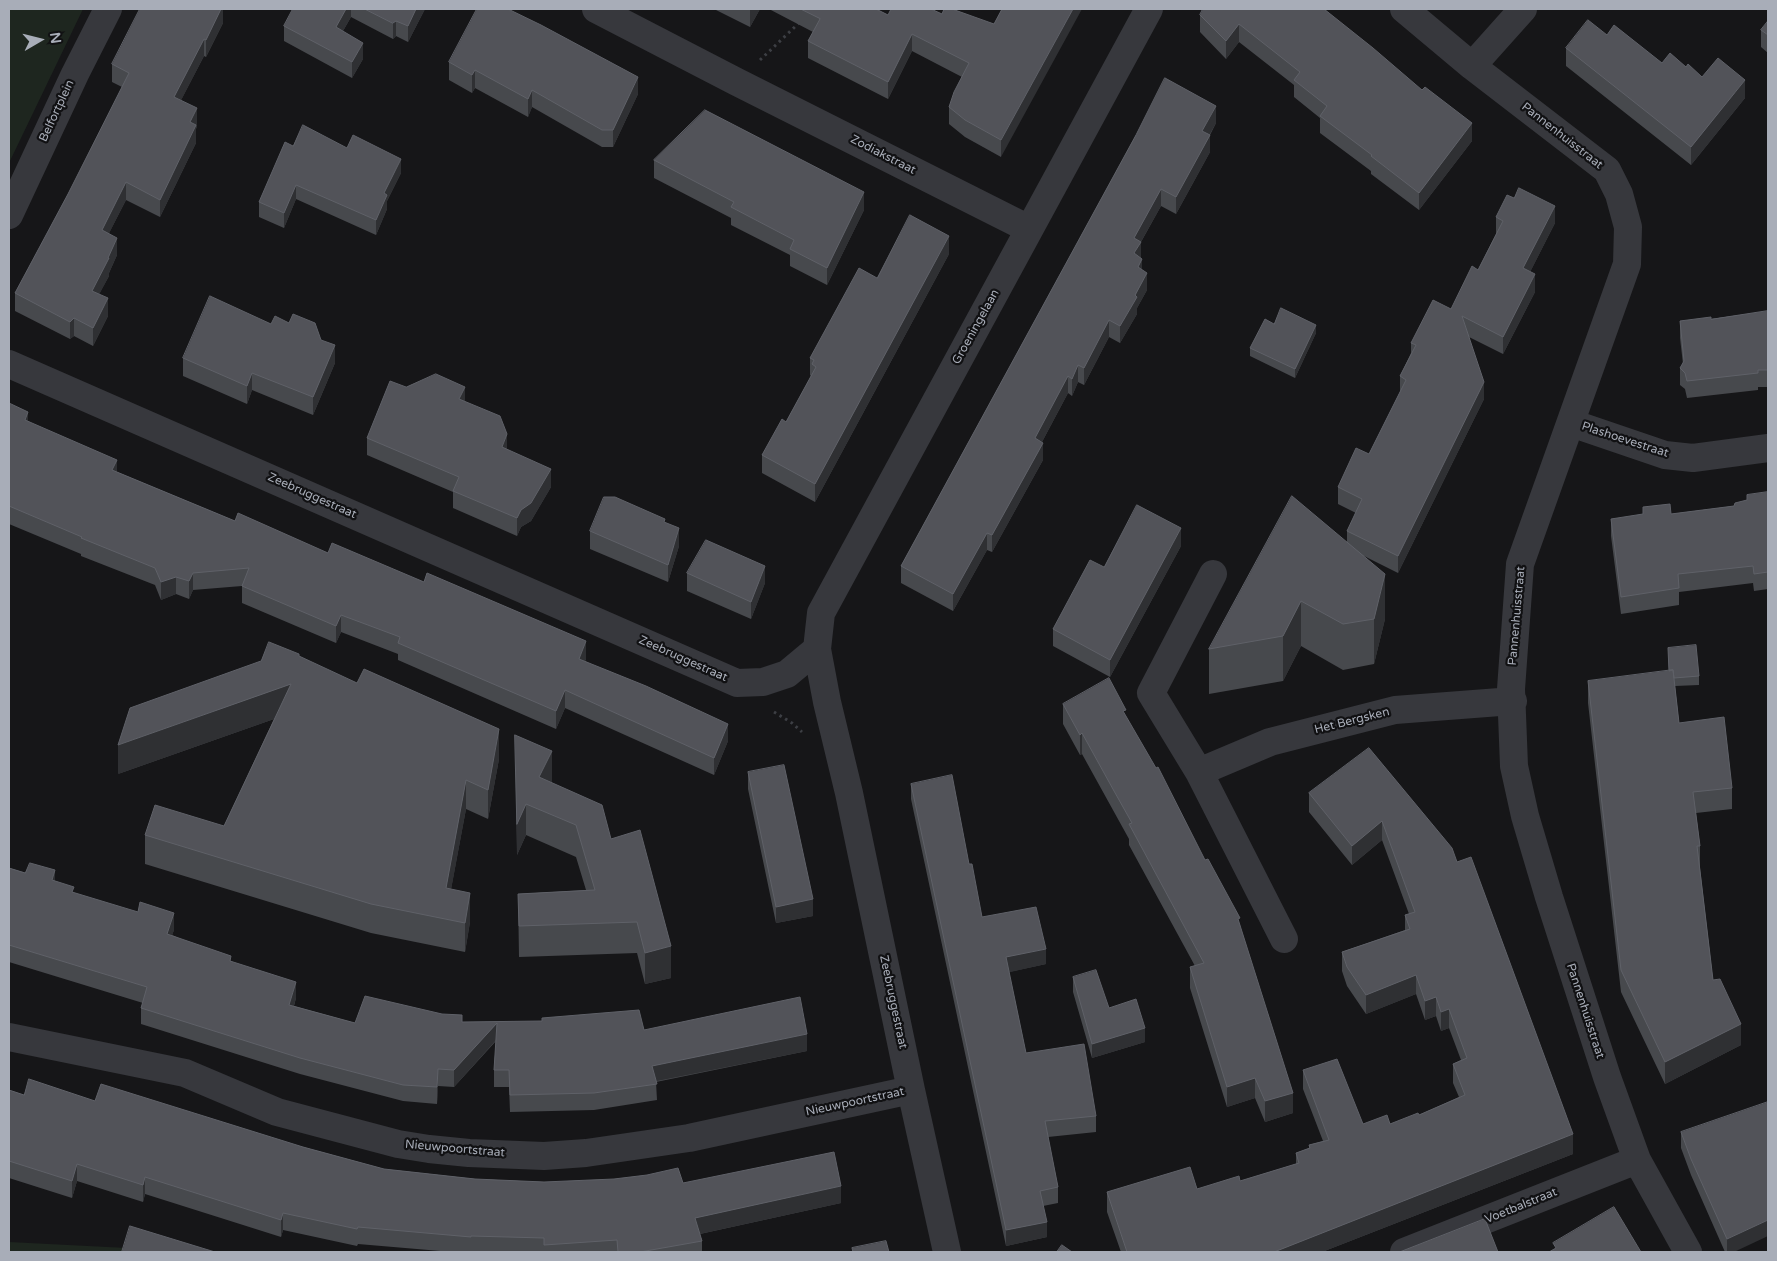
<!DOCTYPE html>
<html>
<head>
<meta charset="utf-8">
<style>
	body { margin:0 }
	#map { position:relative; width:1777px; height:1261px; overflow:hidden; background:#161618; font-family:"Varela Round",sans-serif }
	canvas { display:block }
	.frame { position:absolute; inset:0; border:10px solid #a8adb8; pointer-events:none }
	.north { position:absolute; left:15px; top:15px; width:50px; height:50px; -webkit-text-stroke:4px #111113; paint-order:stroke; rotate:82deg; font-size:14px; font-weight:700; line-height:20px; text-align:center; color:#a8adb8 }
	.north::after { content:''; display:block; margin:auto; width:18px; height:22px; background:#a8adb8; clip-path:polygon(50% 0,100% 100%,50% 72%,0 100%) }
</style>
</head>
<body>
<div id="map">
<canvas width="1777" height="1261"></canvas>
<div class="frame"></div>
<div class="north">N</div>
</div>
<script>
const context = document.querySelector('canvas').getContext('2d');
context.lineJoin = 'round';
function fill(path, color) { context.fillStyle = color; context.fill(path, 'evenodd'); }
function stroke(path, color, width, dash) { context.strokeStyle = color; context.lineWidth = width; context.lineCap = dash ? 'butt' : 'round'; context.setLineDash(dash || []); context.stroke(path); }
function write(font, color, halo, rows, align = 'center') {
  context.font = font + ' "Varela Round",sans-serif'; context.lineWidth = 4.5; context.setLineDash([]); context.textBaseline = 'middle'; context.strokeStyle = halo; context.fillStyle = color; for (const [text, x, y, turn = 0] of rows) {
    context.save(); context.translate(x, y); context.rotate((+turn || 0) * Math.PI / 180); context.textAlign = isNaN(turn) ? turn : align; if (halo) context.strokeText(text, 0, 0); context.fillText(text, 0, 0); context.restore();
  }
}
const green = new Path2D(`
	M9,9H83L9,163Z
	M9,1242L127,1248L126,1252H9Z`);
const path = new Path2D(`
	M760,60L799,23
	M774,712L792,723L802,732`);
const street = new Path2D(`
	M596,9L737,82L1029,229
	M1404,9L1472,66L1607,170L1619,194L1628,227L1627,264L1520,564L1511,689L1514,766L1525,816L1549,897L1607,1077L1637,1160L1688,1252
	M1472,66L1523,9
	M9,215L75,74L108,9
	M9,364L737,683L763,682L787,674L817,649
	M1571,423L1665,455L1693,458L1768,448
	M1199,772L1151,693L1213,574
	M1284,939L1199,772L1270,742L1395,710L1513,701
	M9,1037L185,1073L277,1112L398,1144L429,1149L469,1153L544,1156L586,1153L689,1138L911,1090
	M947,1252L911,1090L849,793L827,702L817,649L821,613L1149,9
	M1404,1252L1637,1160`);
const wall = new Path2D(`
	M223,9V23L206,57L204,56L181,100L197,126L196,129V143L160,217L126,200L109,233L117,255L109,273V276L99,294L108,316L93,346L74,336L70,339L15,311V293L68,194L122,87L112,82V64Z
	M293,9H425L408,42L396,36L393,39L351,17L343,31L363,59L352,78L284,41V26Z
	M714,9H760L750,27Z
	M769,9H876L888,15L942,14L994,24L1002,9L1001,157L965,137L949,124V107L962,77L912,51L888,99L808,58V41L813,32Z
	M1324,9L1472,141L1419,210L1371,174V171L1320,133V118L1294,97V85L1239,42L1226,59L1200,32V15Z
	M1768,21V53L1761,47V30Z
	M1566,48L1686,67L1702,77L1745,98L1691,165L1566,66Z
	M449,62L638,94L613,147H602L532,107L528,117L475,88L472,93L449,80Z
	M1216,123L1210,135V152L1176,214L1161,206L1141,242V258L1142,270L1147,290L1137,308V314L1120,343L1109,337L1084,385L1078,382L1072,396L1068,393L1042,442L1043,460L992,552L987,550L953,611L901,583V566L1136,135Z
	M293,146L347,148L401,173L387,201V209L376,235L296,199L284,228L259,217V202Z
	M654,160L864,210L827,285L790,266V255L731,225V218L654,178Z
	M1496,217L1555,223L1530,272L1535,292L1503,354L1469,337L1484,399L1398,573L1364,556L1385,619L1374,664L1343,670L1301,646L1283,681L1209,694V649L1347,542V531L1356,513L1338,504V487L1369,454L1400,392V376L1411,353V343L1451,309L1478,270L1496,234Z
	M949,254L815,502L762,473V455L786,422L811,376L810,375V358L877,278Z
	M1768,311V387H1758V390L1687,398L1685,389L1680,385V368L1683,364L1680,338V321L1711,319Z
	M271,324L321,340L335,363L313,415L252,390L247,404L183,376V358Z
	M1274,324L1316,333L1295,378L1250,356V348Z
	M406,387L465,402L507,450L551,487L531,521L521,527L517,536L453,508V492L367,455V438Z
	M9,403L28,421L117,472L235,521L328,553L586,659L585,661L728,741L714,775L565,708L556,729L398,660V654L341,632L336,643L242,603V586L193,590L189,599L176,594L161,600L155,585L81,556V554L9,524Z
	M1768,492V589L1754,591L1753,583L1679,592V605L1621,614L1611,536V519L1643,515V507L1671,514L1734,506L1747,500V495Z
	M590,531L679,546L668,582L590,549Z
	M1181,546L1110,677L1053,646V629L1104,567Z
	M687,573L765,583L751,619L687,591Z
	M1668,648L1699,676V685L1675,686L1679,723L1732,788V809L1696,813L1700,846V868L1713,980L1741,1045L1665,1084L1621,992L1588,703V681L1669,671Z
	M299,656L499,759L488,819L466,809L451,889L470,922L465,952L371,933L145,864V835L224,826L274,719L118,774Z
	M1063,704L1126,717L1240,925L1293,1113L1265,1122L1255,1098L1227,1107L1190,988V967L1195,966L1129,845V839L1082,754L1080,755L1063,724Z
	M515,735L552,783L611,839L671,978L645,984L637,953L519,957L518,894L586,890L576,857L526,835L517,855Z
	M1369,748L1573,1154L1322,1252H1121L1107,1212V1192L1197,1189L1240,1181L1296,1164V1153L1309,1148V1145L1323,1141L1303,1089V1070L1363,1124H1390L1419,1115L1459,1097L1453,1083V1064L1461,1060L1449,1028L1441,1031L1436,1016L1425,1020L1416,994L1366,1014L1347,986L1342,971V952L1405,930V915L1409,914L1382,840L1352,865L1309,812V793Z
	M748,772L813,916L776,923L748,789Z
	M911,784L969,864L982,917L1046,964L1009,972L1026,1053L1096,1116V1132L1048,1137L1058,1187V1203L1043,1206L1047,1237L1006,1246L911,799Z
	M9,868L55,881L74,893L174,930L172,935L231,961L296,998L294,1006L355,1023L462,1022L644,1030L807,1051L656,1082L657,1100L594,1110L510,1112L509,1087H494V1070L496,1041L454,1087L438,1086L437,1104L403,1101L300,1074L141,1024V1008L143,1003L9,962Z
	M1073,977L1109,1008L1145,1042L1092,1058L1073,992Z
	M9,1090L24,1095L95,1101L303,1147L384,1169L475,1179L544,1182L683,1183L841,1203L700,1234L702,1241V1252H452L358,1244L357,1246L283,1230L281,1237L145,1194L143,1202L77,1181L72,1198L9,1178Z
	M1681,1132L1734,1252H1725L1691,1175L1681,1148Z`);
const shadedWall = new Path2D(`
	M221,9H223V23L206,57V40Z
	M346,9H351V17L336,43V27Z
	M416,9H425L408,42V26Z
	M751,9H760L750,27V10Z
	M1073,9H1082L1001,157V140Z
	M396,21V36L393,39V23Z
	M1239,24V42L1226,59V41Z
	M912,34V51L888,99V82Z
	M204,39V56L174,114V97Z
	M363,43V59L352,78V62Z
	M475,70V88L472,93V75Z
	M638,77V94L613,147V130Z
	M1745,80V98L1691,165V147Z
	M532,90V107L528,117V99Z
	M1216,106V123L1202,148V131Z
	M197,108V126L196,129V143L160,217V200L190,122Z
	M1472,123V141L1419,210V193Z
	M1210,135V152L1176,214V197Z
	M401,159V173L387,201V209L376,235V220L384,193Z
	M126,182V200L102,247V230Z
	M296,185V199L284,228V213Z
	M1161,189V206L1138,247L1141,242V259L1134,270V238Z
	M864,192V210L827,285V268Z
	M1555,206V223L1523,286V268Z
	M949,236V254L815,502V484Z
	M117,238V255L109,273V276L92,308V291Z
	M1142,259V276L1138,267Z
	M1147,273V290L1137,308V314L1120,343V326Z
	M1535,274V292L1503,354V337Z
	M108,298V316L93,346V328Z
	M74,318V336L70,339V322Z
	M1109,320V337L1084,385V368Z
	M1316,325V333L1295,378V369Z
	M335,345V363L313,415V397Z
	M1078,365V382L1072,396V379Z
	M252,373V390L247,404V386Z
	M1068,376V393L1035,455V438Z
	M1484,382V399L1398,573V556Z
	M465,387V405L459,399Z
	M28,412V429L25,420Z
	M507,434V451L502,447Z
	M1043,443V460L992,552V535Z
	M117,460V478L112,470Z
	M551,469V487L531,521L521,527L517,536V518L521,510Z
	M679,528V546L668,582V565Z
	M1181,528V546L1110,677V660Z
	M987,533V550L953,611V594Z
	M765,566V583L751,619V602Z
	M193,573V590L189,599V581Z
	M1385,574V619L1374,664V619Z
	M176,577V594L161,600V582Z
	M1301,601V646L1283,681V636Z
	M341,615V632L336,643V626Z
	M586,641V659L579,676V659Z
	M291,684V713L118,774V745Z
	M565,690V708L556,729V711Z
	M728,724V741L714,775V758Z
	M499,729V759L488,819V790Z
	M1082,733V754L1080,755V735Z
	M552,751V782L539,808V777Z
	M466,780V809L446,917V888Z
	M526,804V835L517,855V824Z
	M1382,821V840L1352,865V846Z
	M55,870V887L52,880Z
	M470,893V922L465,952V923Z
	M813,899V916L776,923V907Z
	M174,913V930L167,950V934Z
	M671,946V978L645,984V953Z
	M1046,949V964L1006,973V957Z
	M1416,975V994L1366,1014V995Z
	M296,982V998L289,1022V1005Z
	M1436,997V1016L1425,1020V1001Z
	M1449,1009V1028L1441,1031V1012Z
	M497,1023V1039L454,1087V1070Z
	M1741,1024V1045L1665,1084V1062Z
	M1145,1028V1042L1092,1058V1044Z
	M807,1034V1051L652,1082V1066Z
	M438,1069V1086L437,1104V1087Z
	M1255,1078V1098L1227,1107V1087Z
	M1293,1093V1113L1265,1122V1101Z
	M1573,1134V1154L1322,1252H1274Z
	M77,1164V1181L72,1198V1181Z
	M145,1177V1194L143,1202V1185Z
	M841,1186V1203L695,1235V1218Z
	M283,1213V1230L281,1237V1220Z
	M1768,1220V1236L1734,1252H1727V1239Z
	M1047,1222V1237L1006,1246V1230Z`);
const building = new Path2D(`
	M140,9H221L206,40L204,39L174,97L197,108L190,122L196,125L160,200L126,182L102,230L117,238L108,258H109L92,291L108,298L93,328L74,318L70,322L15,293L68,194L129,73L112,64Z
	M293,9H346L336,27L363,43L352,62L284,26Z
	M365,9H416L408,26L396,21L393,23Z
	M477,9H508L541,25L638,77L613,130H602L532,90L528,99L475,70L472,75L449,62Z
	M801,9H876L888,15L891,9H931L942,14L944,9H952L994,24L1002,9H1073L1001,140L965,120L949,107L954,92L969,63L912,34L888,82L808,41L820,19Z
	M1203,9H1324L1373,48L1422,90L1425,87L1472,123L1419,193L1371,156L1372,155L1320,116L1327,106L1294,80L1300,72L1239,24L1226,41L1200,15Z
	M1588,20L1607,35L1614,25L1662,63L1670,53L1686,67L1688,64L1702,77L1718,58L1745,80L1691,147L1566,48Z
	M1768,21V35L1761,30Z
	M1165,78L1216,106L1202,131L1210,135L1176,197L1161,189L1134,238L1141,242L1134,253L1142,259L1138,267L1147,273L1135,295L1137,297L1120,326L1109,320L1084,368L1078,365L1072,379L1068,376L1035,438L1043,443L992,535L987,533L953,594L901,566L1136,135Z
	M705,110L864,192L827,268L790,249L794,240L731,207L734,202L654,160Z
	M303,125L347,148L353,135L401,159L384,193L387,195L376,220L296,185L284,213L259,202L285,142L293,146Z
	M1519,188L1555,206L1523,268L1535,274L1503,337L1462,316L1484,382L1398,556L1347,531L1362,499L1338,487L1356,448L1369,454L1406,380L1400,376L1416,345L1411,343L1433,300L1451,309L1472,266L1478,270L1503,221L1496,217L1507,195L1514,198Z
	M910,215L949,236L815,484L762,455L782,419L786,422L816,367L812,364L814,360L810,358L859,268L877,278Z
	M210,296L271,324L275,316L289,323L293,314L315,323L321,340L335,345L313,397L252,373L247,386L183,358Z
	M1281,308L1316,325L1295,369L1250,348L1265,319L1274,324Z
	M1768,311V370H1758V373L1687,381L1685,373L1680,368L1684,361L1680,321L1711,317V319Z
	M436,374L465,387L459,399L500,416L507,434L502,447L551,469L531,503L521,510L517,518L453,491L459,477L367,438L390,381L406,387Z
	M9,403L28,412L25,420L117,460L112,470L235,521L238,513L328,553L332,543L424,582L427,573L586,641L579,659L646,686L728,724L714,758L565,690L556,711L398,643L400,637L341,615L336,626L242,586L249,568L193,573L189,581L176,577L161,582L155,568L81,538L82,537L9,506Z
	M1768,492V572L1754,574L1753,566L1678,574L1679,588L1621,597L1611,519L1643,514V507L1670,504L1671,514L1734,506L1735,503L1747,500V495Z
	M1292,496L1385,574L1374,619L1343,624L1301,601L1283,636L1209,649Z
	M604,497H615L665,519L664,522L679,528L668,565L590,531Z
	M1137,505L1181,528L1110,660L1053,629L1090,560L1104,567Z
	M706,540L765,566L751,602L687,573Z
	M269,642L299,654V656L357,683L364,669L499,729L488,790L466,780L446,888L470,893L465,923L371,904L145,835L155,805L224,826L291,684L118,745L130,708L261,661Z
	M1696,645L1699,676L1674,678L1673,670L1669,671L1668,648Z
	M1673,670L1679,723L1724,717L1732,788L1693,792L1700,846H1697L1713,980L1720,979L1741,1024L1665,1062L1621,970L1588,681Z
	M1109,678L1126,710L1123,711L1156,768L1158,767L1205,860L1208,859L1240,918L1238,919L1293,1093L1265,1101L1255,1078L1227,1087L1190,967L1204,963L1129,824L1132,823L1114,791L1082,733L1080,735L1063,704Z
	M515,735L552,751L539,777L602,805L611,839L640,830L671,946L645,953L637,922L519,926L518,894L595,890L576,825L526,804L517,824Z
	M1369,748L1452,848L1457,862L1471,857L1573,1134L1274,1252H1127L1107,1192L1190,1167L1197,1189L1239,1176L1240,1181L1299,1163L1296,1153L1310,1148L1309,1145L1329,1140L1303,1070L1337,1059L1363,1124L1387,1115L1390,1124L1418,1113L1419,1115L1465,1095L1453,1064L1467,1058L1449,1009L1441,1012L1436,997L1425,1001L1416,975L1366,995L1347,967L1342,952L1410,929L1405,915L1415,912L1382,821L1352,846L1309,793Z
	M784,765L813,899L776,907L748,772Z
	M952,775L969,864H972L982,917L1036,907L1046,949L1006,957L1026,1053L1084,1044L1096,1116L1045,1121L1058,1187L1040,1191L1047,1222L1006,1230L911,784Z
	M30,863L55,870L52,880L74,887L72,892L138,912L140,902L174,913L167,934L231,956L230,961L296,982L289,1005L355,1023L365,996L442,1014L462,1015V1022L542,1021V1018L639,1010L644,1030L800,997L807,1034L652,1066L657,1084L594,1093L510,1095L509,1070H494L497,1023L454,1070L438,1069L437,1087L403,1085L300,1058L141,1008L147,987L9,945V868L25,873Z
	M1096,970L1109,1008L1136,999L1145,1028L1092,1044L1073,977Z
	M29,1079L95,1101L101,1084L303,1147L384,1169L475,1179L544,1182L614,1179L647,1175L678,1168L683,1183L834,1152L841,1186L695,1218L702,1241L640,1252H618L617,1240L544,1245V1238L471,1236V1237L358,1227L357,1229L283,1213L281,1220L145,1177L143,1185L77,1164L72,1181L9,1161V1090L24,1095Z
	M1768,1102V1220L1727,1239L1691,1159L1681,1132Z
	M1614,1207L1641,1252H1549L1556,1248L1553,1243Z
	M1485,1219L1498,1252H1400Z
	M130,1226L215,1252H122Z
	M886,1241L889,1252H853L852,1248Z
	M1062,1245L1072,1252H1057Z`);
const streetNames = [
	["Belfortplein",57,111,-65],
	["Pannenhuisstraat",1562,136,38],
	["Zodiakstraat",883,155,27],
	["Groeningelaan",976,327,-61],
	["Plashoevestraat",1625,440,18],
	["Zeebruggestraat",312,496,24],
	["Pannenhuisstraat",1517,616,-85],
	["Zeebruggestraat",683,659,24],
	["Het Bergsken",1352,721,-14],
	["Zeebruggestraat",893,1002,78],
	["Pannenhuisstraat",1585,1011,72],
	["Nieuwpoortstraat",855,1102,-12],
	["Nieuwpoortstraat",455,1149,5],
	["Voetbalstraat",1521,1206,-22]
];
fill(green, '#1e261f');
stroke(path, '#3d3f44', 3, [2.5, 4]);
stroke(street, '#37383d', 28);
fill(wall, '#47494d');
fill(shadedWall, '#2f3033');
fill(building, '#525359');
stroke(building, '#5f6168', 1);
write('12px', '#a8adb8', '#111113', streetNames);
</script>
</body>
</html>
